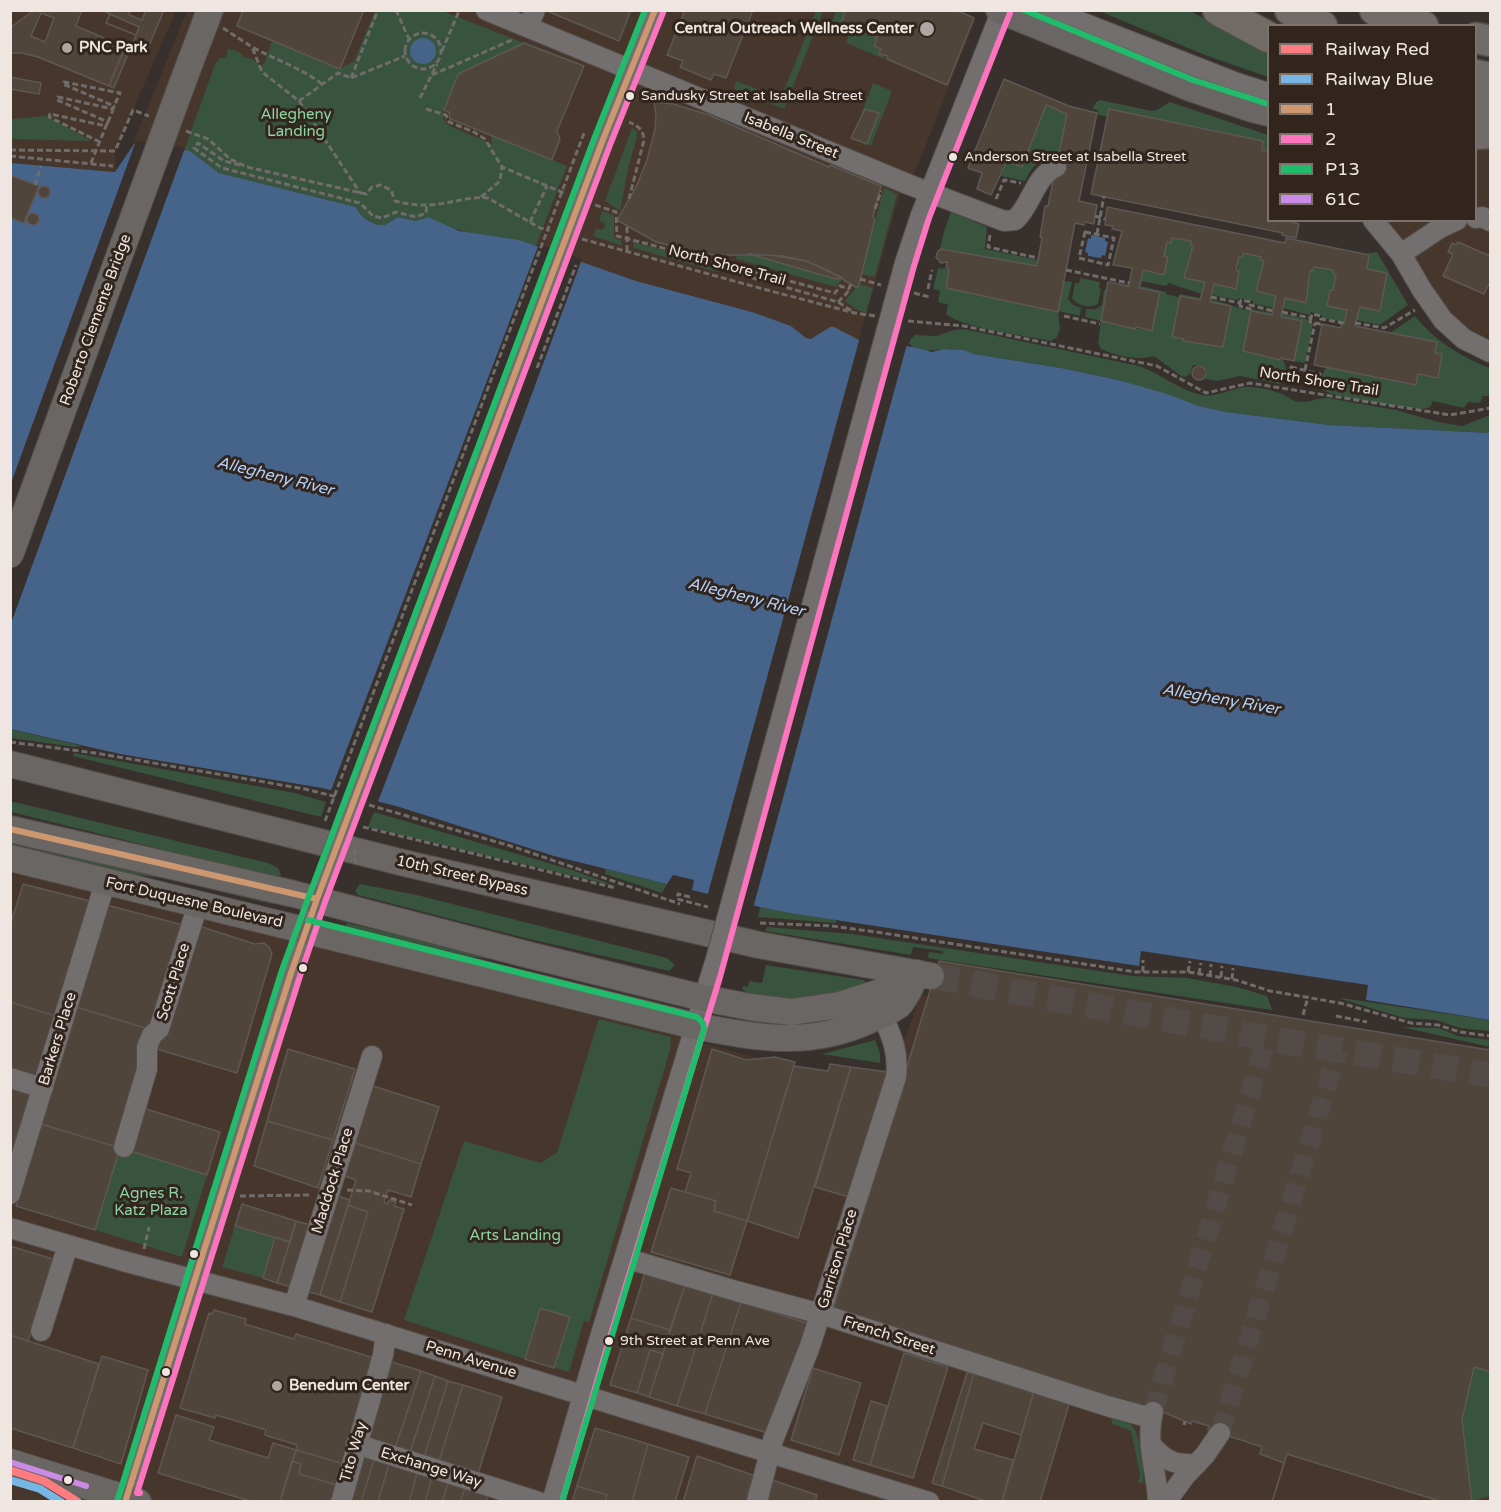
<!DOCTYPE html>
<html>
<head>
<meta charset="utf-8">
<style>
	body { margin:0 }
	#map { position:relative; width:1501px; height:1512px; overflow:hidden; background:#37302c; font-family:"Varela Round",sans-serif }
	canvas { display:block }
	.frame { position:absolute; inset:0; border:12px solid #efe6e1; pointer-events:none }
	.legend { position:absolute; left:1267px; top:24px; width:210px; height:198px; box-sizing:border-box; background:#31251d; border:2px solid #7d726b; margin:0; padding:8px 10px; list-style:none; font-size:18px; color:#efe6e1 }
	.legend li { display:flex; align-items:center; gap:12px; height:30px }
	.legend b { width:30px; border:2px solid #7d726b }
</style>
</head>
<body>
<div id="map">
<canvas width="1501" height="1512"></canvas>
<div class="frame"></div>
<ul class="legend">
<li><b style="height:8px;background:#fe7b80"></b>Railway Red</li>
<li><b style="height:8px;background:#77b6e4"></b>Railway Blue</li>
<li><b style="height:8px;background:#cd976f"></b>1</li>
<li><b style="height:8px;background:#fc73be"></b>2</li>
<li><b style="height:8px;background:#20bc6c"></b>P13</li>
<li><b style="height:8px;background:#ca8be6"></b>61C</li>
</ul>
</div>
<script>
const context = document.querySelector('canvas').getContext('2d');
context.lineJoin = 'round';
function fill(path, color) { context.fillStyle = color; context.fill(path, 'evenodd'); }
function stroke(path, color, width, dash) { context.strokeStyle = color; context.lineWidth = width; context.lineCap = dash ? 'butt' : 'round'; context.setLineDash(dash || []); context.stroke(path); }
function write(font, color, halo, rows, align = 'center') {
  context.font = font + ' "Varela Round",sans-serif'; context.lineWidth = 6; context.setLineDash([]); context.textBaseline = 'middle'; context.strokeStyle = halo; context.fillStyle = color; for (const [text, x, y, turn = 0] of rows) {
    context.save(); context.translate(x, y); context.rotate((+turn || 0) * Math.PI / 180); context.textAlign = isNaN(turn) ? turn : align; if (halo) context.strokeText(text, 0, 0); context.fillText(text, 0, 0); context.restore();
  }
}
const built = new Path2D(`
	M956,10L976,19L918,165L899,196L859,340L830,327L811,339L806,338L791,326L752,312L636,281L538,247L536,246L560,185L491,136L493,145L448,125L272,41L263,66L228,48L226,57L218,60L184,151L138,144L132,146L187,11Z
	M11,11H176L115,151L116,172L11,163Z
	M1490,133V352L1464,339L1401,254L1388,221L1476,220V134Z
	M10,852L884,1093L921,995L1490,1086V1501H11Z`);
const green = new Path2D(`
	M440,10L524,43L444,110L443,118L448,125L492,144L490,135L567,166L536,246C501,234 461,238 428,217L416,221L398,217C394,219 388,224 384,225C372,226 360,217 356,207L219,173L190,151H184L215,64L220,58L226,57L228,48L241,53L244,57L252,59L262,66L265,61L272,41L340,69L354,61L375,11Z
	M816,11H823L784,109L734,89L736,81L781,98Z
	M836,11H846L841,23L877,37L874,45L881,49L879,54L885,57L884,59L846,43L850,31L831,24Z
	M1099,11H1190L1268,52V77L1205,55Z
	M873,83L892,91L871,146L867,144L879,113L873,110L872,113L861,115Z
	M1100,100L1152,111L1157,110L1170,102L1268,135V151L1262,150L1263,141L1109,109L1107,117L1097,114L1098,110L1092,109L1096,102Z
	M1046,105L1067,114L1059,153C1042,155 1032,166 1025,181L1001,176L1007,161L1022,167Z
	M46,116L90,140L89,141L11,139V119Z
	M632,128L637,131V136L628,169L620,211L605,201Z
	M884,188L897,194L875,277L861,274Z
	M602,211L614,215V238L621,240L622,246L593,236L596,229L602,230L605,226V223L599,221Z
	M951,212L987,227L985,249L1038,260L1037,266L940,249L943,235Z
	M1172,238L1191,241L1190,245L1193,246L1184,278L1205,282L1202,294L1168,283L1167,286L1141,281L1143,270L1164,274L1168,257L1164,256L1167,242Z
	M633,242L719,265L717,272L634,248Z
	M1377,252L1408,305L1380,325L1356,320L1360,307L1380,311L1387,273L1367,269L1369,255L1364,254Z
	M1243,253L1261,257L1260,260L1264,261L1256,291L1276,296L1274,308L1253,304V301L1239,298L1238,300L1212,295L1214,284L1236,288L1239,257H1243Z
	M749,254L836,279L843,278L836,287L736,259L737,255Z
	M1314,267L1333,270V274H1336L1333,290H1330L1327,306L1347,310L1344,322L1322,318V315L1311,312L1310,315L1283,308L1285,298L1306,302L1310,270L1313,271Z
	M938,268L949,269L946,288L1058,312L1060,328L1057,337L1051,341C1027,336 962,328 946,314L948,305L938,302L940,291L933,289Z
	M1080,278L1100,282L1099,288L1101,289L1098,304C1089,309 1078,306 1072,298L1075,283H1079Z
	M1064,281L1072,282L1068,299L1073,305L1081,308L1080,316L1058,311Z
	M859,284L873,288L866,313L856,309L845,301Z
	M1140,286L1166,292V294L1178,297L1180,294L1201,298L1200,300L1180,296L1172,337L1184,339V341L1223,346L1231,307L1210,302L1211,299L1249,311L1250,309L1273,313L1256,355L1279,360L1283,359L1287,371V379L1281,384L1240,376L1217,381L1205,379L1207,371L1200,365H1193L1190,374L1185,377L1181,376L1154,356C1137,361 1117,356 1101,349L1098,343L1101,321L1085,317L1086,309H1096L1102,305L1104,290H1107L1114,325L1151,331L1160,292L1139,288Z
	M1282,313L1309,320L1308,323L1313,324L1305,363L1294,361L1302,321L1281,317Z
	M1415,316C1435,341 1461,357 1490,368V396H1483L1480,403L1468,402L1464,408L1433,401L1430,407L1423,409C1403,407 1333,399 1319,388L1320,379L1326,367L1416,385L1418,374L1437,378L1442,355L1435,353L1437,342L1390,333Z
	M964,329L1139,366C1161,374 1179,390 1202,395C1217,398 1233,387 1248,387C1260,387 1273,390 1284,395C1290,398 1294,402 1301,402C1310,403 1317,397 1328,398L1396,410L1438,422L1462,426L1490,415V433L1329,425L1226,412L1199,406L1118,380L1061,368L974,354C965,351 956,349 946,349C933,349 919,356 909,343L911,339L915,335L936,336L954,330Z
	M10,729L83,746L75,747L11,738Z
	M74,753L295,793L326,802L321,817L73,756Z
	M10,801L268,863L278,868L281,875L278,878L11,812Z
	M374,812L572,870L616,886L368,827Z
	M10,843L65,856L85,855L276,902L273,904L259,901L166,878L116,873L11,849Z
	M606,869L667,884L662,893L605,874Z
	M360,884L417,895L667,958L675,965L669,971L525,938L358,895L355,891Z
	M760,907L836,920V923L758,917Z
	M347,923L508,961L455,955L347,928L345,925Z
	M767,927L852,934L1132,976L1187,978L1237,987L1267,996L1272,1010L928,958L929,952L943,954V951L913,947L911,955L765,931Z
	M766,965L864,980L866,985L853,991L803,1001L752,995L742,989L743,986L748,987L749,981L762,983Z
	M1341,998L1490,1020V1031L1460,1028L1436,1020L1404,1018L1341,999Z
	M599,1019L671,1037L670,1050L589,1322L584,1321L569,1372L554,1368L570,1317L540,1308L525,1359L404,1320L464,1141L540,1163L557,1153Z
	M1402,1027L1439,1028L1458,1036L1490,1040V1047Z
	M875,1040L880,1053V1063L822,1054Z
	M120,1148L207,1175L182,1257L95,1230Z
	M235,1226L275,1237L263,1278L222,1267Z
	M1474,1367L1490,1372V1496L1472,1501L1462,1420Z
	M1111,1417C1118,1419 1129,1421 1133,1427C1140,1435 1145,1473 1143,1484L1138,1482L1140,1475L1131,1431L1112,1424Z`);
const water = new Path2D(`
	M410 51a13 13 0 1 1 26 0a13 13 0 1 1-26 0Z
	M134,144L190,151L219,173L356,207C360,217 372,226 384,225C388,224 394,219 398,217L416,221L428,217L459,231L519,240L636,281L752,312L791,326L806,338L811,339L830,327H834L859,340L913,347L932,352L943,349L963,350L974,354L1061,368L1118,380L1164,393L1199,406L1226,412L1329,425L1490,433V1020L1366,1000L1368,985L1141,951L1139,966L796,914L760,907L692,890L694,880L673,875L667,884L554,856L396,806L322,788L120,754L11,729V163L115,172Z
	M1091,235L1105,238V241L1108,242L1105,256L1102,255L1101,258L1088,256V253L1085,252L1088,238L1091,239Z`);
const pier = new Path2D(`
	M136,141L185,148L10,626L11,483Z
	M539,244L582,259L443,633L377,804L330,793Z
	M860,337L907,344L753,908L707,897Z`);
const building = new Path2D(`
	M34,10H164L146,53L131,47L130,49L125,47L109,86L38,57L21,53H10V28Z
	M82,10H102L110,14L106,23L136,35L130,49L76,26Z
	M130,10H146L142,20L129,15Z
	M243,10H364L340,69L237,26Z
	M550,10H631L619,41L549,12Z
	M685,10H753L726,78L714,74L711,80L680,67L683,61L667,55Z
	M846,10H956L974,18L947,85L887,59L888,56L879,54L881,49L874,46L877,37L841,23Z
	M41,13L54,18L45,42L31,36Z
	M110,14L139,27L136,35L106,23Z
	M524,43L584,66L557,131L560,139L552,160L453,120L450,119L449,112L444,110L458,74Z
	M125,47L130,49L114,88L109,86Z
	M10,77L41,83L39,94L10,89Z
	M1004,79L1069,106L1097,113L1079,201L1097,205L1095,216L1094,224L1085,222L1084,225L1075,223L1058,312L946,288L949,269L946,268L947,262L941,263L936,257L938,251L941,249L1037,266L1042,238L1040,237L1045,206H1048L1067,114L1046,105L1022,167L1007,161L991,195L977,189L982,173L968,168Z
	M654,102L673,104L709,115L829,167L830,165L881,186L873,217L875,219L859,285L857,288L829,271L806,261L771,255H714L686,250L656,242L617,220L636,187L647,160L655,129L656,116Z
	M865,109L879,113L867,144L851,138Z
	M1109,109L1263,141L1262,150L1268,151V220H1287L1299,224L1296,238L1282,235L1283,233L1091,194Z
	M10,175L39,186L24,223L10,218Z
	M38 192a6 6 0 1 1 12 0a6 6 0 1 1-12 0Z
	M1107,207L1285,243L1286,238L1369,255L1367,269L1387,273L1380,311L1360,307L1355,326L1437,342L1435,353L1442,354L1438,378L1418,374L1416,385L1314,365L1322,324L1341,328V323H1344L1347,310L1327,306L1330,290H1333L1336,274H1333V270L1314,267L1313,271L1310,270L1306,303L1285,298L1281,317L1302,321L1294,361L1280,358V360L1243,351L1251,311L1272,315L1276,296L1256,291L1264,261L1260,260L1261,257L1243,253V257H1239L1236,270L1239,271L1236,289L1214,284L1210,302L1231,306L1223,347L1183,341L1184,339L1172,337L1180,296L1200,300L1205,282L1184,278L1193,246L1190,245L1191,241L1172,238L1171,243L1167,242L1164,256L1168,257L1164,275L1143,270L1141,281L1139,288L1160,292L1152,331L1136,327L1135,329L1101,321L1108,282L1129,286L1132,268L1113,265L1122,231L1112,229L1113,226L1105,225Z
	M27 219a6 6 0 1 1 12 0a6 6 0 1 1-12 0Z
	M1458,242L1490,256V284H1489L1484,294L1443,276L1453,254L1448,252L1452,243L1456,245Z
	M749,254L782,256L806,261L843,278L836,279Z
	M1192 373a7 7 0 1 1 14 0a7 7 0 1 1-14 0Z
	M23,884L94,902L59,1017L10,1002V926Z
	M107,905L187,926L155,1031L76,1007Z
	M199,926L255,944L264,943L269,947L272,954L237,1073L150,1047L153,1035L163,1038Z
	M939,961L1490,1050V1372L1474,1367L1462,1420L1472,1502H1272L1284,1463L1260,1454L1262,1447L1208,1429L1209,1426L1192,1421L1191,1424L1163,1412L1160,1415L1082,1391L1083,1388L833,1311Z
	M10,1002L59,1017L40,1082L10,1073Z
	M76,1007L155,1031L120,1148L41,1124Z
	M288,1049L355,1069L333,1140L267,1121Z
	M712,1049L746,1060L775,1057L795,1062L747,1221L714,1211L716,1201L685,1192L691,1173L677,1169Z
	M830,1064L851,1067L798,1238L747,1221L794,1066L828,1071Z
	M851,1067L888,1072L849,1197L815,1187Z
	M10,1084L31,1090L10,1158Z
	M370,1085L439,1107L421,1164L352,1142Z
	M143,1108L220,1132L207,1175L130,1151Z
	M267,1121L333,1140L318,1188L254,1166Z
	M41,1124L120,1148L95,1230L16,1206Z
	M355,1143L421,1164L411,1197L388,1190L384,1202L388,1204L389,1200L396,1202L394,1206L404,1209L372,1312L340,1302L368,1212L348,1205L356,1180L345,1176Z
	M671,1188L716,1201L714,1211L747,1221L730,1275L651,1252Z
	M335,1195L350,1200L320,1295L305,1291Z
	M242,1204L296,1221L290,1242L235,1226Z
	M348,1205L368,1212L340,1302L320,1295Z
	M296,1221L311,1225L291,1287L277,1283Z
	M275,1237L290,1242L277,1283L263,1278Z
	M10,1246L53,1259L28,1341L10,1335Z
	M645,1273L685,1285L670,1330L631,1318Z
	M685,1285L713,1293L677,1406L649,1397Z
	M713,1293L741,1302L705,1414L677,1406Z
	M741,1302L810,1324L774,1435L705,1414Z
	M540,1308L570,1317L554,1368L525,1359Z
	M214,1310L246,1319L245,1324L294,1339L296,1334L371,1357L374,1364L344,1464L296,1450L297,1445L265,1435L266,1430L216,1415L215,1418L180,1408L209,1313L212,1314Z
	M631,1318L670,1330L663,1354L650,1350L637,1393L610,1385Z
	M10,1335L99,1364L73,1448L10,1428Z
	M650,1350L663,1354L649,1397L637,1393Z
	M904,1353L948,1367L913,1478L870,1465Z
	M102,1356L148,1370L121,1464L73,1448Z
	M392,1362L421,1371L394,1451L366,1442Z
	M813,1368L861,1383L839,1455L791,1440Z
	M421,1371L435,1376L409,1455L394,1451Z
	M967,1373H974L942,1486L932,1483Z
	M974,1373L1034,1391L1021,1435L983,1423L974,1449L1013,1460L1002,1502H988L942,1486Z
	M435,1376L448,1381L423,1460L409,1455Z
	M448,1381L463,1385L438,1464L423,1460Z
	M463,1385L502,1397L477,1477L438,1464Z
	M1034,1391L1069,1404L1040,1502H1002Z
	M871,1401L887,1406L870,1465L853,1460Z
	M176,1415L214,1427L209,1440L268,1458L273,1443L296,1450L280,1502H253L158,1473Z
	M595,1428L648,1444L632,1502H605L607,1495L577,1486Z
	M648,1444L689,1457L675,1502H632Z
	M296,1450L344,1464L337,1485L299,1474L301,1464L292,1461Z
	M363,1453L375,1456L361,1502H348Z
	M1287,1454L1443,1502H1272Z
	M375,1456L390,1461L378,1502H361Z
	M697,1456L753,1475L746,1502H683Z
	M292,1461L301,1464L299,1474L337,1485L332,1502H280Z
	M390,1461L418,1470L409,1502H378Z
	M418,1470L433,1474L425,1502H409Z
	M433,1474L449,1480L442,1502H425Z
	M766,1478L817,1495L815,1502H760Z
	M449,1480L466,1485L460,1502H442Z
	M466,1485L488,1492L486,1502H460Z
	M577,1486L607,1495L605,1502H572Z`);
const minorTunnel = new Path2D(`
	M1153,1412L1267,1038
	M1220,1433L1338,1050`);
const majorTunnel = new Path2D(`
	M933,976L1267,1038L1490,1075`);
const path = new Path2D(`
	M396,10L409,39
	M223,28L252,47
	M405 51a18 18 0 1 1 36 0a18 18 0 1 1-36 0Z
	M442,51L459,11
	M432,75L514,39
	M351,78L378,10
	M322,84C301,68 276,60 252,47L262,72L299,101L338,73L351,78L405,56
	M420,98L437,64
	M299,101L361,194
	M426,109L446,115L449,122L474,132L485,139L502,167L564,193
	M108,122L113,110
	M186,131L208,139L230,159L247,167L366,194L372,187L381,185L391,190L395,201C410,205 424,206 439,204C455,202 472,196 488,198L540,228L550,230
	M100,142L49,117L50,114L106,126L108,122L57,100L58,97L113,109L114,106L63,84L64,82L120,93L114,106
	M10,150L115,151L133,110L149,116
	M10,156L113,166
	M91,163L106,126
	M240,165L224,161L198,143L194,148L222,168L360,203L373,216L382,218L396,212L416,217L426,213L427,205
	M35,185L41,166
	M481,197L500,181L502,167
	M629,199L644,140C643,129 639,127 629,122
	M996,199L1004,180L1021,183
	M595,205L616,212L617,236L835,293L840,286L850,289
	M875,209L881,191
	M1095,216L1105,219
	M530,222L547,186
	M1085,232L1114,238L1108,265L1079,258Z
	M1097,234L1104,196
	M990,235L988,247L1038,258
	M582,239L763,289L855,313L875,316
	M627,251V226
	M734,266L732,272L838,302L852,311
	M1066,270L1129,283
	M860,279L881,285
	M928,289L932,270
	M914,293L930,297
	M1211,297L1240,303L1241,300L1251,302L1250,305L1273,311
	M838,302L847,293L851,284
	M1240,303V306L1250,309V306
	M1282,312L1311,318L1312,314L1321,316V319L1344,323
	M1064,316L1100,324
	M1311,318L1310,322L1320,324L1321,319
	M908,321L964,326L1157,366L1206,393L1250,383L1450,415L1490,408
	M1355,323L1384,328L1415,310
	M1291,367L1320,374L1318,385L1289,379Z
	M1305,370L1315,323
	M10,742L95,753L305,789L337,797
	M369,805L514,847L680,904
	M363,827L616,888
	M690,897L678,894L677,899L708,907
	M760,923L832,926L876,932L1136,972H1188L1236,980L1270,991L1340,1003L1411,1023L1438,1025L1460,1032L1490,1036
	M1143,972V960
	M1188,972L1190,961
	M1199,974L1201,963
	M1210,976L1211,964
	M1221,977L1222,966
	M1232,979L1233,968
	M1303,1015L1308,997
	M1336,1016L1367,1022
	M347,1190L369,1191L412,1205
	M240,1196L310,1195
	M144,1249L149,1227
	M1184,1425L1185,1421`);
const minor = new Path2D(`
	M486,10L910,185L1004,221L1015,220C1032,205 1034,177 1056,167
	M1050,10L1237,83L1268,93
	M528,27L535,10
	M602,142L655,10
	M1476,218L1482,217L1490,221
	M1373,220L1401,254L1422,290L1443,320L1464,339L1490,352
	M1401,254L1440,228L1457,220
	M905,263L921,215L1002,10
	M10,1078L43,1088
	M124,1147L147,1069V1047L152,1035L159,1029L194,917
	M10,1194L105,883
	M10,1228L123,1261L294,1306L929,1502
	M625,1258L736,1291L821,1314L1107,1406L1151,1418
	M294,1306L372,1056
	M41,1331L68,1245
	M1153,1412C1145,1441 1157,1472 1158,1502
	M356,1444L539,1502
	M1152,1446C1167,1462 1175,1465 1197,1464
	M126,1499L291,973L330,862
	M341,1502L383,1355L386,1334
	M552,1502L598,1344L716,959
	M757,1502L773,1440L810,1346L896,1077C899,1053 892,1036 882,1015
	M1166,1502L1185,1476L1205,1455L1220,1433`);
const major = new Path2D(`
	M999,10L1190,88L1252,109L1268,113
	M182,84L210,10
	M10,764L408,864L759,945L931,976
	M10,829L294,894L529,955L703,998L750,1007L791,1012L840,1005L884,991L917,973
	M10,858L695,1026C758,1038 810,1048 870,1020C879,1016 891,1011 899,1005C907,997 912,983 917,973
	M10,1462L138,1502`);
const highway = new Path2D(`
	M1218,10L1268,37
	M1290,10L1322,26
	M1375,10L1423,26
	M1476,38L1490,41
	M1476,75L1490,78
	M1476,105L1490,107
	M1476,134L1490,133`);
const pathBridge = new Path2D(`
	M537,368L576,265
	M325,821L584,133
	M356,864L354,854L356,848
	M749,1491L762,1495`);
const minorBridge = new Path2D(`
	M330,862L602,142
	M716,959L905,263`);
const majorBridge = new Path2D(`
	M10,555L182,84`);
const bus1 = new Path2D(`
	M10,829L317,899
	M126,1499L291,973L317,899L602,142L655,10`);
const bus2 = new Path2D(`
	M140,1493H137L300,976L325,902L610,145L663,13
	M562,1502L607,1347L720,977L914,266L929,218L1010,13`);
const bus3 = new Path2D(`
	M1024,10L1193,80L1268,104
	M308,920L697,1017L703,1023L704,1029L562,1502
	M117,1502L282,970L309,896L594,139L645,10`);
const bus4 = new Path2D(`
	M10,1462L86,1486`);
const rail1 = new Path2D(`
	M10,1470L44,1481L78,1502`);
const rail2 = new Path2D(`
	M10,1480L40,1489L61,1502`);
const markers = [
	[927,29,8,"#afa6a2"],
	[67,48,6,"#afa6a2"],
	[630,96,5,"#efe6e1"],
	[953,157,5,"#efe6e1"],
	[303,968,5,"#efe6e1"],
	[194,1254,5,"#efe6e1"],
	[609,1341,5,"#efe6e1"],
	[166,1372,5,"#efe6e1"],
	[277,1386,6,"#afa6a2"],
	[68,1480,5,"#efe6e1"]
];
const busNames = [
	["Sandusky Street at Isabella Street",641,96],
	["Anderson Street at Isabella Street",964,157],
	["9th Street at Penn Ave",620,1341]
];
const poiNames = [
	["Central Outreach Wellness Center",914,29,"right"],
	["PNC Park",79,48],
	["Benedum Center",289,1386]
];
const parkNames = [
	["Allegheny",296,115],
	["Landing",296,132],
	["Agnes R.",151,1194],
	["Katz Plaza",151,1211],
	["Arts Landing",515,1236]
];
const streetNames = [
	["Isabella Street",791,136,22],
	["North Shore Trail",727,266,15],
	["Roberto Clemente Bridge",96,320,-70],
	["North Shore Trail",1319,382,9],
	["10th Street Bypass",462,876,13],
	["Fort Duquesne Boulevard",194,903,13],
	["Scott Place",174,982,-73],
	["Barkers Place",58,1039,-73],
	["Maddock Place",333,1181,-73],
	["Garrison Place",838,1259,-73],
	["French Street",889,1336,18],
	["Penn Avenue",471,1360,17],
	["Tito Way",354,1452,-74],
	["Exchange Way",431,1468,17]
];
const waterNames = [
	["Allegheny River",275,477,14],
	["Allegheny River",746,598,14],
	["Allegheny River",1221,700,10]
];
fill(built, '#47362b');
fill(green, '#38533e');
fill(water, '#466389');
fill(pier, '#37302c');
fill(building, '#50453b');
stroke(building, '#5d5853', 1.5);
stroke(minorTunnel, '#534b47', 20, [20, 10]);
stroke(majorTunnel, '#534b47', 26, [26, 13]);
stroke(minor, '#544e4a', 22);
stroke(major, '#544e4a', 28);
stroke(highway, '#544e4a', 33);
stroke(path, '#706c6a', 3, [6, 3]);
stroke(minor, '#726f6e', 20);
stroke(major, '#6a6663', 26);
stroke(highway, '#716c68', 30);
stroke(minorBridge, '#544e4a', 22, []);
stroke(majorBridge, '#544e4a', 28, []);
stroke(pathBridge, '#706c6a', 3, [6, 3]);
stroke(minorBridge, '#726f6e', 20);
stroke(majorBridge, '#6a6663', 26);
stroke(bus1, '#cd976f', 6);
stroke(bus2, '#fc73be', 6);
stroke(bus3, '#20bc6c', 6);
stroke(bus4, '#ca8be6', 6);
stroke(rail1, '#fe7b80', 8);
stroke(rail2, '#77b6e4', 8);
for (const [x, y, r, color] of markers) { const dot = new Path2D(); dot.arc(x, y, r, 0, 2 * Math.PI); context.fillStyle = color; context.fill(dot); stroke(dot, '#31251d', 2); }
write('14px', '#efe6e1', '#31251d', busNames, 'left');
write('bold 15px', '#efe6e1', '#31251d', poiNames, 'left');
write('15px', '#8bd6a1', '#31251d', parkNames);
write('15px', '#efe6e1', '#31251d', streetNames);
write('italic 16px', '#b2d0f8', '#31251d', waterNames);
</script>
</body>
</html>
